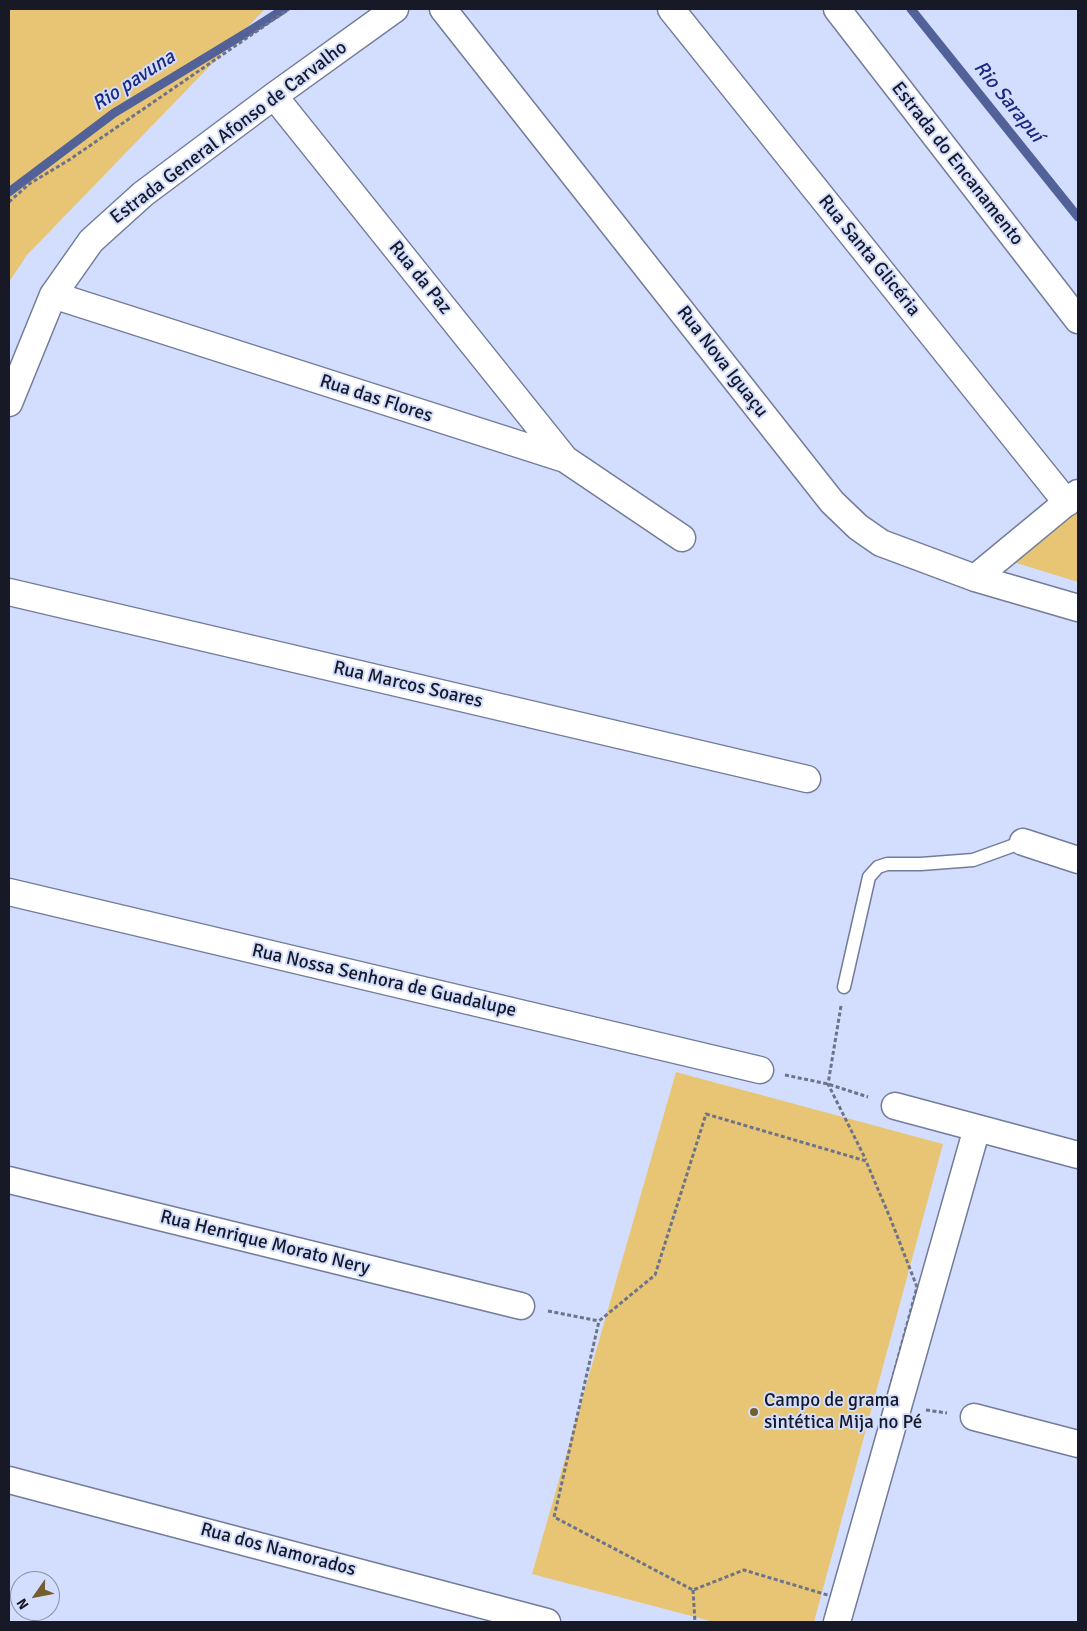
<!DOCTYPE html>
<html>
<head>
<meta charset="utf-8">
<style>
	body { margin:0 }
	#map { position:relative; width:1087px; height:1631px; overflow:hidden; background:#d3defe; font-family:Signika,sans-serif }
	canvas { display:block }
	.frame { position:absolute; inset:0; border:10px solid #171a26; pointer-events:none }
	.north { position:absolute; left:10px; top:1571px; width:50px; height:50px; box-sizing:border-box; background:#d3defe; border:1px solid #8890a8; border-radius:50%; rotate:237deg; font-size:14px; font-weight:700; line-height:20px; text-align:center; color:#171a26 }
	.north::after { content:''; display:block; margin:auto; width:18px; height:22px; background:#735e2d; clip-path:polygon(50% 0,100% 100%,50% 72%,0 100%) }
</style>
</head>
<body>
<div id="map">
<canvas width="1087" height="1631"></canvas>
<div class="frame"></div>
<div class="north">N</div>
</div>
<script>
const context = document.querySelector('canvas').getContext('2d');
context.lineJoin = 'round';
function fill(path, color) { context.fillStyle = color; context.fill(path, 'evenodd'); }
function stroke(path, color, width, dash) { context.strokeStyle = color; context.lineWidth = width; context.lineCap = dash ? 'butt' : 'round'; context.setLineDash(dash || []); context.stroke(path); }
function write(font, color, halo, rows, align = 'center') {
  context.font = font + ' Signika,sans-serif'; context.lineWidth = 4; context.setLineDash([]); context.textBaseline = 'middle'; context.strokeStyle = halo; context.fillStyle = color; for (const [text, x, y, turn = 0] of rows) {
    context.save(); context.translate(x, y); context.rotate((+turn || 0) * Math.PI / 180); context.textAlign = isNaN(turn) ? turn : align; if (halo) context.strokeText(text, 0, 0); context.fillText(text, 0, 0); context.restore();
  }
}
const green = new Path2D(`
	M9,9H265L27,255L9,282Z
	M1078,511V582L1013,562Z
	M676,1072L943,1144L814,1622H714L532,1574Z`);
const stream = new Path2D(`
	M911,9L1078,217
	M9,192L114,113L251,30L284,9`);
const path = new Path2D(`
	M9,202L29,184L69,160L289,9
	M841,1006L828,1084L866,1160
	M785,1075L828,1084L868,1097
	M706,1114L866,1161L891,1220L917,1287L834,1597L744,1570L693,1590L554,1517L599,1321L655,1275Z
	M548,1311L599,1321
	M926,1410L947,1413
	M693,1590L695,1622`);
const service = new Path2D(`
	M844,987L869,877L878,867L887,864H921L973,860L1023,842`);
const minor = new Path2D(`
	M443,9L832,502L858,527L881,543L975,578L1078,608
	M671,9L1067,503
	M837,9L1078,320
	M274,96L565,459
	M53,295L565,459L682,538
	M9,403L53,295L91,241L143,194L274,96L395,9
	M975,578L1078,493
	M9,592L807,779
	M1023,842L1078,860
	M9,892L760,1070
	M895,1106L1078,1155
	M9,1180L521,1306
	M974,1417L1078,1444
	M9,1480L547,1622
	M837,1622L977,1128`);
const markers = [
	[754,1412,5,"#735e2d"]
];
const streetNames = [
	["Estrada General Afonso de Carvalho",229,133,-37],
	["Estrada do Encanamento",957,164,52],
	["Rua Santa Glicéria",869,256,51],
	["Rua da Paz",420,278,51],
	["Rua Nova Iguaçu",722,362,52],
	["Rua das Flores",376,399,18],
	["Rua Marcos Soares",408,685,13],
	["Rua Nossa Senhora de Guadalupe",384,981,13],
	["Rua Henrique Morato Nery",265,1243,14],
	["Rua dos Namorados",278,1550,15]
];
const poiNames = [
	["Campo de grama",764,1401],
	["sintética Mija no Pé",764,1423]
];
const waterNames = [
	["Rio pavuna",134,81,-33],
	["Rio Sarapuí",1008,102,51]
];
fill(green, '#e8c575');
stroke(stream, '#526299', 9);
stroke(service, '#737d9a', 15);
stroke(minor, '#737d9a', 29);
stroke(path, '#6d7388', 3, [4, 2.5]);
stroke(service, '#fff', 12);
stroke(minor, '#fff', 26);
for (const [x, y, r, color] of markers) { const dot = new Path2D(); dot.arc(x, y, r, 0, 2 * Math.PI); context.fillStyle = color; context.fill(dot); stroke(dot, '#d3defe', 2); }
write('19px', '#171a26', '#d3defe', streetNames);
write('19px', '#171a26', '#d3defe', poiNames, 'left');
write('italic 20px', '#1d287e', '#d3defe', waterNames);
</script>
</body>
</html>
